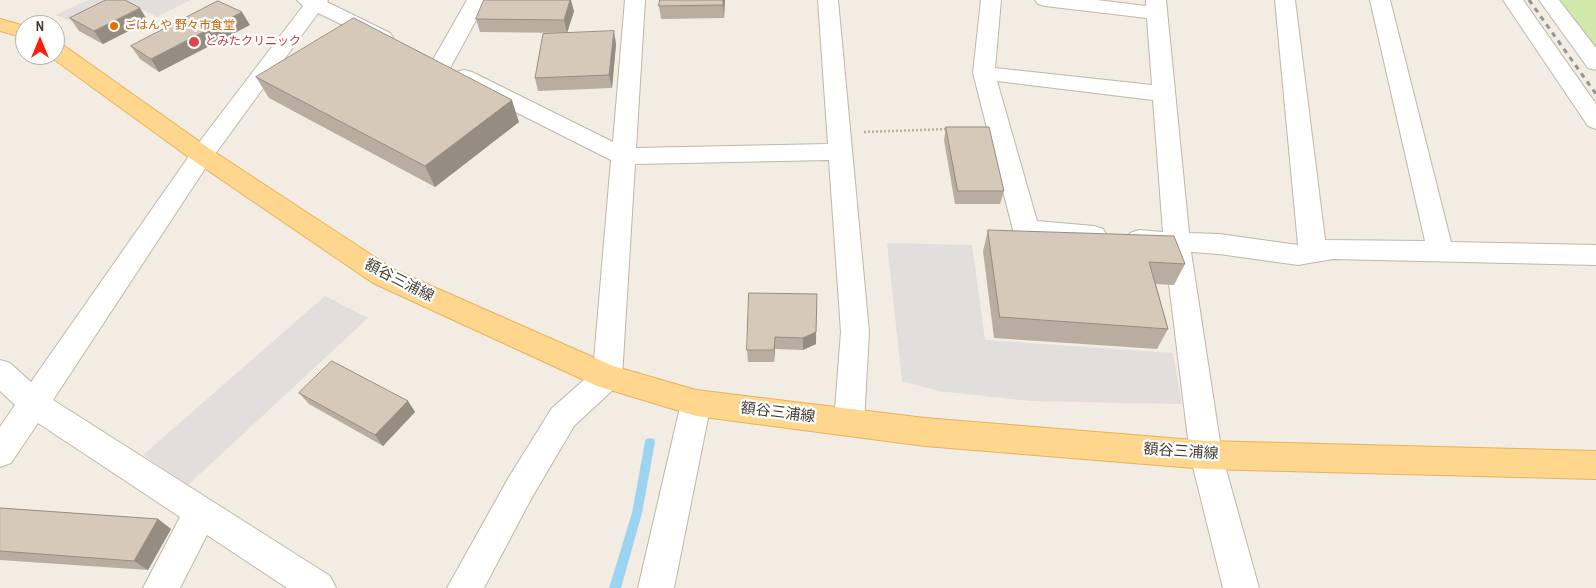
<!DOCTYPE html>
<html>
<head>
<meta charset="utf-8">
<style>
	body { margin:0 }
	#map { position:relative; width:1596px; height:588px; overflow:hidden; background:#f2ece2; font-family:"Archivo Narrow",sans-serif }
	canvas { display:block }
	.north { position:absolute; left:15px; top:15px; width:50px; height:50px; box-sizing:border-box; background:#fff; border:1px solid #b4b1ad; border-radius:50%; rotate:0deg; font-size:14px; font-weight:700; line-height:20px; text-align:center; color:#433b32 }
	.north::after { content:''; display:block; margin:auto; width:18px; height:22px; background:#ff1e0b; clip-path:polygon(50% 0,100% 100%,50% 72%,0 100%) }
</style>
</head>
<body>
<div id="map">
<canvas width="1596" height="588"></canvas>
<div class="north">N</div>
</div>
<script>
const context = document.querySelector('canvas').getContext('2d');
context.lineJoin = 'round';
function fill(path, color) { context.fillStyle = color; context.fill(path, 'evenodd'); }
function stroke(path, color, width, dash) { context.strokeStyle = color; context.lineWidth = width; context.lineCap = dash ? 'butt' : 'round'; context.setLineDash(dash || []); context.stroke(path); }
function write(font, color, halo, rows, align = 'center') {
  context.font = font + ' "Archivo Narrow","Noto Sans JP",sans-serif'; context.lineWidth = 4.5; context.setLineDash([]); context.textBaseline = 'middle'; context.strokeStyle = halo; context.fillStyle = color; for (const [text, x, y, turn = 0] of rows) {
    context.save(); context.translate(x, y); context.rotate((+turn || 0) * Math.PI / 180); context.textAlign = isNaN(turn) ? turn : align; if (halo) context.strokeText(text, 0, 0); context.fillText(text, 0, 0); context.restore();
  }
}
const green = new Path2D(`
	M1560,0H1596V47Z`);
const parking = new Path2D(`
	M88,0H191L157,17L130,3L82,26L56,15Z
	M887,243L972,245L985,340L1173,353L1182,404L1030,401L938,391L902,381Z
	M325,296L368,318L188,485L143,455Z`);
const stream = new Path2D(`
	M650,438L654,439L655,442L642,513L621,588H609L632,513L645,442L646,439Z`);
const path = new Path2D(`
	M864,132L948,129`);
const minor = new Path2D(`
	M297,0H328L327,2L390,33L393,37L390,41L383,43L376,41L318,13L210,161L53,400L330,576L336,588H287L207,535L180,588H143L180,517L38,423L11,463L0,467V427L15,405L0,391V360L10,363L31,382L194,149L303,6Z
	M467,0H487L449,70L441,72L433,70L430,65Z
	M625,0H645L636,148L828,144L818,0H838L869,332L864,422L860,431L849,435L838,431L834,422L841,332L829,160L635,164L622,377L617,386L574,426L531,499L484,588H447L509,477L552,408L593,372L611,160L456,82L453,77L456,72L464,70L472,72L613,142Z
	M981,0H1001L995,68L1152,85L1147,18L1045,6L1038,4L1035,0H1097L1146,6V0H1166L1189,233L1219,234L1298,245L1275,0H1295L1325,240L1425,241L1370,0H1390L1451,242L1596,245V265L1333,259L1298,265L1219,254L1191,252L1222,455L1259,588H1223L1190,455L1165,251L1139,250L1130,247L1126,240L1130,233L1139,230L1163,232L1153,100L997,81L1037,221L1094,226L1103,229L1107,236L1103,243L1094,246L1026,239L1017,237L1013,230L973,73Z
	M1503,0H1523L1596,104V129L1588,126Z
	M1539,0H1559L1596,48V70L1588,68Z
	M696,390L707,394L711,403L674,588H638L681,403L685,394Z`);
const major = new Path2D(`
	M0,19L25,26V38L0,31Z
	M55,44L63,45L210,149L393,269L613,366L696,390L925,418L1206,441L1596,451V479L1206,469L925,446L696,416L597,386L373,283L194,161L48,55H55Z`);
const rail = new Path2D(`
	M1529,0L1596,94`);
const wall = new Path2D(`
	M725,0L724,18L661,19L659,6Z
	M574,11L567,33L480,32L476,19Z
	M70,18L148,21L103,44L79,31Z
	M250,25L159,72L140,59L131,46Z
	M616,44L612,88L538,91L535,78Z
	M256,77L519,122L435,187L269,98Z
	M946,127L1004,191L1000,204H955L944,140Z
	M988,230L1185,264L1174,285L1156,284L1168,329L1157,349L994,338L983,251Z
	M817,294L816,344L803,350L775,349L774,362H748L747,350Z
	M299,393L408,401L415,412L383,446L309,404Z
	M0,508L158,519L171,529L148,570L0,560Z`);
const shadedWall = new Path2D(`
	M570,0H571L574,11L567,33L564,20Z
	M723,0H725L724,18L723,5Z
	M140,8L148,21L103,44L94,31Z
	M242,12L250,25L159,72L151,59Z
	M614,31L616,44L612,88L609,75Z
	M512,100L519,122L435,187L425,166Z
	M816,332V344L803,350V338Z
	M775,337V349L774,362V350Z
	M408,401L415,412L383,446L375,435Z
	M158,519L171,529L148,570L134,561Z`);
const building = new Path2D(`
	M106,0H125L140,8L94,31L70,18Z
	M484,0H570L564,20L476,19Z
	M660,0H723V5L659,6Z
	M218,1L242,12L151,59L131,46Z
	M354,18L512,100L425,166L256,77Z
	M614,31L609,75L535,78L543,34Z
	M946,127H989L1004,191H958Z
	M988,230L1174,236L1185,264L1149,262L1168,329L1000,317Z
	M749,293L817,294L816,332L803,338L775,337L774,350H747Z
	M332,361L408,401L375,435L299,393Z
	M0,508L158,519L134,561L0,551Z`);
const markers = [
	[114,26,5,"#e8710a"],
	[194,42,6,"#e0444e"]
];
const farFoodnames = [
	["ごはんや 野々市食堂",124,26]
];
const farHealthnames = [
	["とみたクリニック",205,42]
];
const streetNames = [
	["額谷三浦線",399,281,27],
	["額谷三浦線",778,413,7],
	["額谷三浦線",1181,452,4]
];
fill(green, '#d0e8a9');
fill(parking, '#e2dedb');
fill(stream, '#9bd4f1');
stroke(minor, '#c0b6a8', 2);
stroke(major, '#e6b25c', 2);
stroke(path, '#bfad95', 2.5, [2, 2]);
fill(minor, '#fff');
fill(major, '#ffd68d');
stroke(rail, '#939393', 3, [5, 5]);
fill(wall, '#b8ada0');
fill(shadedWall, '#968d82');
fill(building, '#d6c9ba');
stroke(building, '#968d82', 1);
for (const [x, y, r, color] of markers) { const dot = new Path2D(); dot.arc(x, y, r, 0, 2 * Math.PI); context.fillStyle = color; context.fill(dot); stroke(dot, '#fff', 2); }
write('12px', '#c56008', '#fff', farFoodnames, 'left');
write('12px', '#be3a42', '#fff', farHealthnames, 'left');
write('15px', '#433b32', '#fff', streetNames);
</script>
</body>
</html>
